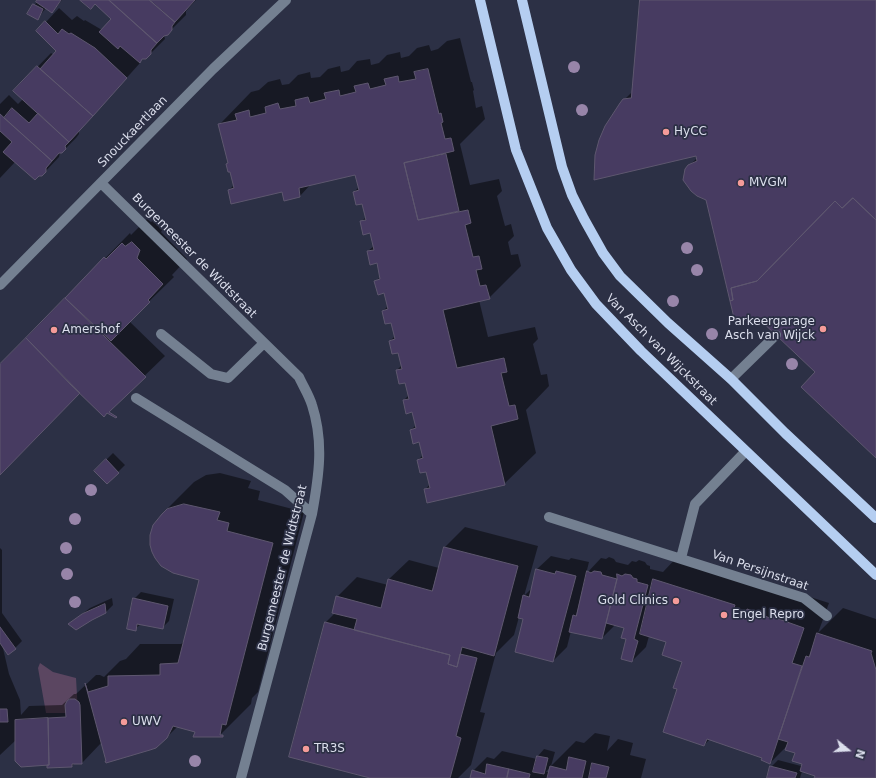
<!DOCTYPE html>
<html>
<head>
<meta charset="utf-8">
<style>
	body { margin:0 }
	#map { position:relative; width:876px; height:778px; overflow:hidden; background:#2c3045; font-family:"DejaVu Sans",sans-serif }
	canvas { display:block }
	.north { position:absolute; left:828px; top:730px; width:40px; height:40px; -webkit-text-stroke:3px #2c3045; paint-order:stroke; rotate:108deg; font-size:11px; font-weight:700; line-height:16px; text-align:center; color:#dbdeec }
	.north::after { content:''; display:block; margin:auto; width:14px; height:18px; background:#dbdeec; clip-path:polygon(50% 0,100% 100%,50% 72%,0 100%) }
</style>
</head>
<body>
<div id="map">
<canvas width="876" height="778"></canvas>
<div class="north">N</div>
</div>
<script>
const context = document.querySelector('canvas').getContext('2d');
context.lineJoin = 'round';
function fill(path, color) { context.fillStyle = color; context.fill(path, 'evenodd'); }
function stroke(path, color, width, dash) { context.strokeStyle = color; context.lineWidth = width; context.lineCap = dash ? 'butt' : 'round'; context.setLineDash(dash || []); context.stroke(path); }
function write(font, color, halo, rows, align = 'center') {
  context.font = font + ' "DejaVu Sans",sans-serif'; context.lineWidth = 3.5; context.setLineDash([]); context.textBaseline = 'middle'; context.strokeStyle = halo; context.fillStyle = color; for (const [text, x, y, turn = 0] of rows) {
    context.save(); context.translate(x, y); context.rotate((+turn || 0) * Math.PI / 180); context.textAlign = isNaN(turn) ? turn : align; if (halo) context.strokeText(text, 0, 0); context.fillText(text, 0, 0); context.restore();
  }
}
const green = new Path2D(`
	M40,663L53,672L76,678L78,713H46L38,668Z`);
const shadow = new Path2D(`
	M38,0H62L52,12L46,8L37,19L29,14Z
	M82,0H196L186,11V15L167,34L164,35L165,39L146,58H143L139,62L140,63L79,131V134L76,138L62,152H60L59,157L42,175L16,161L0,178V104L9,95L18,104L23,99L14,91L51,53L54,55L58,51L46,22L59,8L72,20L77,16L84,21L85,20L102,30L112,19L95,3Z
	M641,0H876V456L817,372L707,200L689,166L697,158L696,155L601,136L611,117L620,104L633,91Z
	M460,38L471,82H472L474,90L473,91L476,108L482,106L485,119L460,144L470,185L499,179L502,191L497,196L505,226L511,224L514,236L508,242L511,255L518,254L521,266L489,298L479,300L488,337L535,327L538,339L533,344L541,375L547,374L549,386L526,410L536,453L504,484L425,490L430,484L427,471L418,460L423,455L420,441L411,430L416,425L413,411L404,400L409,395L406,382L397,370L402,365L399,352L390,341L395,336L392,321L383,311L388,306L384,292L376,281L381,276L378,262L368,251L374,246L370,232L361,222L367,216L363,202L354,192L359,187L356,174L311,184L300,196L285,199L283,191L229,190L234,185L220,124L251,92L259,90L268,82L280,79L282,85L289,84L298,75L310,72L311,78L320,77L328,69L340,66L341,72L349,70L357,61L370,59L371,65L379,63L387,55L400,52L401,58L409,56L417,48L429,45L431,51L438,49L447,41Z
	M157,218L165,225L161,232L187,259L172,275L174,277L129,321L165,356L104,415L80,392L0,474V365L130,233L131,235L147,219L151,222Z
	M113,453L125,465L107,483L95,471Z
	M220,473L251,481L248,488L260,491L258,500L304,512L258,692L252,698L251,704L219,736L178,726L166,738L102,742L82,763H75L72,766L48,764L16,740L0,755V548L2,550V613L22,641L15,648L2,644L9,674L20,700L21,715L29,706L62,705L74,694H76L96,675H100L104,677L120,661L126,659L140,644H181L185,641L201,579L162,514L194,482L206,475Z
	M465,527L538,546L524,596L532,588L537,569L551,556L569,560L571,558L589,562L586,574L601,558L606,559L609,557L614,559L616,562L628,565L632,561L636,562L639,560L645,562L647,565L650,566V569L663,572L679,555L829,603L818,633L843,608L876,619V778H815L816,775L802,771L800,778H769L771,767L778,760L801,766L803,763L796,752L788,745L770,763L763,758L710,739L704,745L678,689L683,661L667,642L649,636L646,647L632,661L625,627L615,625L602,638L571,631L567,647L553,661L524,619L519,617L514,635L496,653L480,712L485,713L471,765L458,778H374L326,622L335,613L337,597L357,577L388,585L389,579L409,560L439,568L445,547Z
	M141,592L174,599L169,621L162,628L141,624L135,629L134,599Z
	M112,598L113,605L106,612L69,624L90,608Z
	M595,733L610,736L607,751L618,739L633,743L630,755L646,759L641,778H471L473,771L487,757L494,759L502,751L537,759L538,756L544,749L555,752L551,766L546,772H550L551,766L576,741L584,743Z`);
const building = new Path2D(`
	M37,0H61L52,13L36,2Z
	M80,0H109L157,43L151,50V54L146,59H142L140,63L120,46L118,49L99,32L111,19L95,4L91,9Z
	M109,0H149L175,22L172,26V30L168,35L164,36L157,43Z
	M150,0H195L175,22Z
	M640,0H876V220L853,198L842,208L835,201L757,281L731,288L733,300L730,301L706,200L697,196L691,191L683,180L685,169L688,165L697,161L696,156L594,180L595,155L599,140L605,126L620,103L623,99L631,98Z
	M33,4L43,9L38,20L27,14Z
	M45,21L58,34L62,29L69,34L71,33L95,48L127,78L93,116L40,69L56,51L36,31Z
	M37,66L93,116L69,142L13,91Z
	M428,69L439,114L441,113L443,122L441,123L445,139L451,138L454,151L404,163L418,220L468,210L471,223L465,225L473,257L479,256L482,269L476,270L480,286L486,285L490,299L443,310L457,368L504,358L507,372L501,373L509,406L515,405L518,419L491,426L505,485L427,503L424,489L430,488L426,472L420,473L417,460L423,458L419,442L413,444L410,430L416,428L412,412L406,414L403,400L409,399L405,383L399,384L396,370L402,369L398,353L392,354L389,341L395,339L391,323L385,324L382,311L388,309L384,293L378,295L374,281L380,279L377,263L370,265L367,251L374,250L370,233L363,235L360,221L366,220L362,204L356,205L353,192L359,190L355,175L299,188L300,197L284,201L282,192L231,204L228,190L234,188L230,172H228L226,164L228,163L218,124L237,120L235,114L249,110L250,117L266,113L265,107L278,103L280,109L296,106L295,100L308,97L310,103L326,99L324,93L339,90L340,96L356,92L354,86L368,83L370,89L386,85L384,79L398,76L399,82L416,79L414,72Z
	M12,108L29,123L38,113L69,142L65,146L66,149L62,153H59L52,161L4,118Z
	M0,114L52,161L46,168V172L42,176H39L35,180L3,152L12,142L0,131Z
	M446,154L459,211L418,220L404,163Z
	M853,198L876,220V458L801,387L815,372L758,318L735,322L730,301L733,300L731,288L757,281L835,201L842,208Z
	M132,242L140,250L137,258L163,284L148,300L150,302L111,341L65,298L104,257L106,259L122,243L125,246Z
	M65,298L146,377L109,412L117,417L116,418L107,413L104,417L70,384L26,338Z
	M26,338L80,393L0,475V364Z
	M106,459L119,473L107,484L94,471Z
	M184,504L220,512L217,520L229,523L227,531L273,543L226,725L222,724L220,735H223V737H193L195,732L173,726L167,738L156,748L150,750L106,763L105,761H106L85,683L88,692L108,686V676L160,675V664L178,663L199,580L173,573L161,566L155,558L152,552L150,545V535L153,525L162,514L167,509Z
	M444,547L518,566L494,656L462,647L457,667L448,664L450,655L354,630L357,619L332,613L336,596L381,608L388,579L432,591Z
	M536,569L555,574L556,571L576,576L553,662L515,652L523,619L518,618L523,595L529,597Z
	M587,571L591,573L594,571L601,572L602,575L617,579L602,639L569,632L573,615L576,616Z
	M617,574L622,576L625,574L631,575L633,578L637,579V582L648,585L634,639L638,641L632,662L621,659L626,639L621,638L624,628L606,623L617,579Z
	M653,579L735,605L733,611L745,615L747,609L765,615V616L772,619L773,617L804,628L792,663L802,666L770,764L761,760L762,758L707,739L704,746L663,732L677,689L673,688L682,662L662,655L666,642L640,634Z
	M133,598L168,606L163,629L137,624L136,631L127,629Z
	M105,604L106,613L92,620L76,630L68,624L82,614Z
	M325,622L450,655L448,664L457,667L460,654L477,658L456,736L461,738L450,778H370L289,757Z
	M0,627L16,649L8,655L0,643Z
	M817,633L872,651L871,653L876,670V778H814L815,776L800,771L802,764L792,761L795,753L785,750L788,742L778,739L806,656L809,657Z
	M70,699H75L79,702L80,705L82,764H72V767L47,768V765H49L48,718L66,717L65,705L67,701Z
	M0,709H7L8,722H0Z
	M48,718L49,765L21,767L15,761V720Z
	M537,756L548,758L544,774L533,772Z
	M569,757L586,761L582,778H547L550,766L566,770Z
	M592,763L609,767L606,778H589Z
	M487,764L509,769L507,778H470L472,770L485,774Z
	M770,766L797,773L795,778H767Z
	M509,769L530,774L529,778H507Z`);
const minor = new Path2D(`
	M101,183L299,377C303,386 309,395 312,405C324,442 319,476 312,514L241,778
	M0,285L213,69L286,0
	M161,334L211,374L228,378L264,343
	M731,379L776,335
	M136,398L285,490L312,514
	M549,517L804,598L827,616
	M681,558L695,504L745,452`);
const major = new Path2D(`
	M480,0L516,150L547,228L571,270L596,304L641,351L876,575
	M522,0L562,167L572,195L584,219L603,253L620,276L668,323L731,379L785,433L876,518`);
const trees = [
	[574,67],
	[582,110],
	[687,248],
	[697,270],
	[673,301],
	[712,334],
	[792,364],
	[91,490],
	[75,519],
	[66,548],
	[67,574],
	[75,602],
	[195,761]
];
const markers = [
	[666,132,4,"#f59b99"],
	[741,183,4,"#f59b99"],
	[823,329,4,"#f59b99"],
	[54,330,4,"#f59b99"],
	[676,601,4,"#f59b99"],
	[724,615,4,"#f59b99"],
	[124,722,4,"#f59b99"],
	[306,749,4,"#f59b99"]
];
const streetNames = [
	["Snouckaertlaan",133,132,-46],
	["Burgemeester de Widtstraat",194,256,45],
	["Van Asch van Wijckstraat",661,350,45],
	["Burgemeester de Widtstraat",283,568,-76],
	["Van Persijnstraat",760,571,19]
];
const poiNames = [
	["HyCC",674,132],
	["MVGM",749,183],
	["Parkeergarage",815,322,"right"],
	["Asch van Wijck",815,336,"right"],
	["Amershof",62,330],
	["Gold Clinics",668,601,"right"],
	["Engel Repro",732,615],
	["UWV",132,722],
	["TR3S",314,749]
];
fill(green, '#5b4661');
fill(shadow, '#0007');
fill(building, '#473b61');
stroke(building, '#5e576f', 1);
stroke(minor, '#748091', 10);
stroke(major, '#b5cef1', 10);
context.fillStyle = '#9885a9';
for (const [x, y] of trees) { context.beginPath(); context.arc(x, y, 6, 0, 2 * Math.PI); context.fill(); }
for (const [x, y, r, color] of markers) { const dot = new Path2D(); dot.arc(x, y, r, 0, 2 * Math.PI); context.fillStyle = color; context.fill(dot); stroke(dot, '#2c3045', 1.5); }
write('12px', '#dbdeec', '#2c3045', streetNames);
write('12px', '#dbdeec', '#2c3045', poiNames, 'left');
</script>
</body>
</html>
